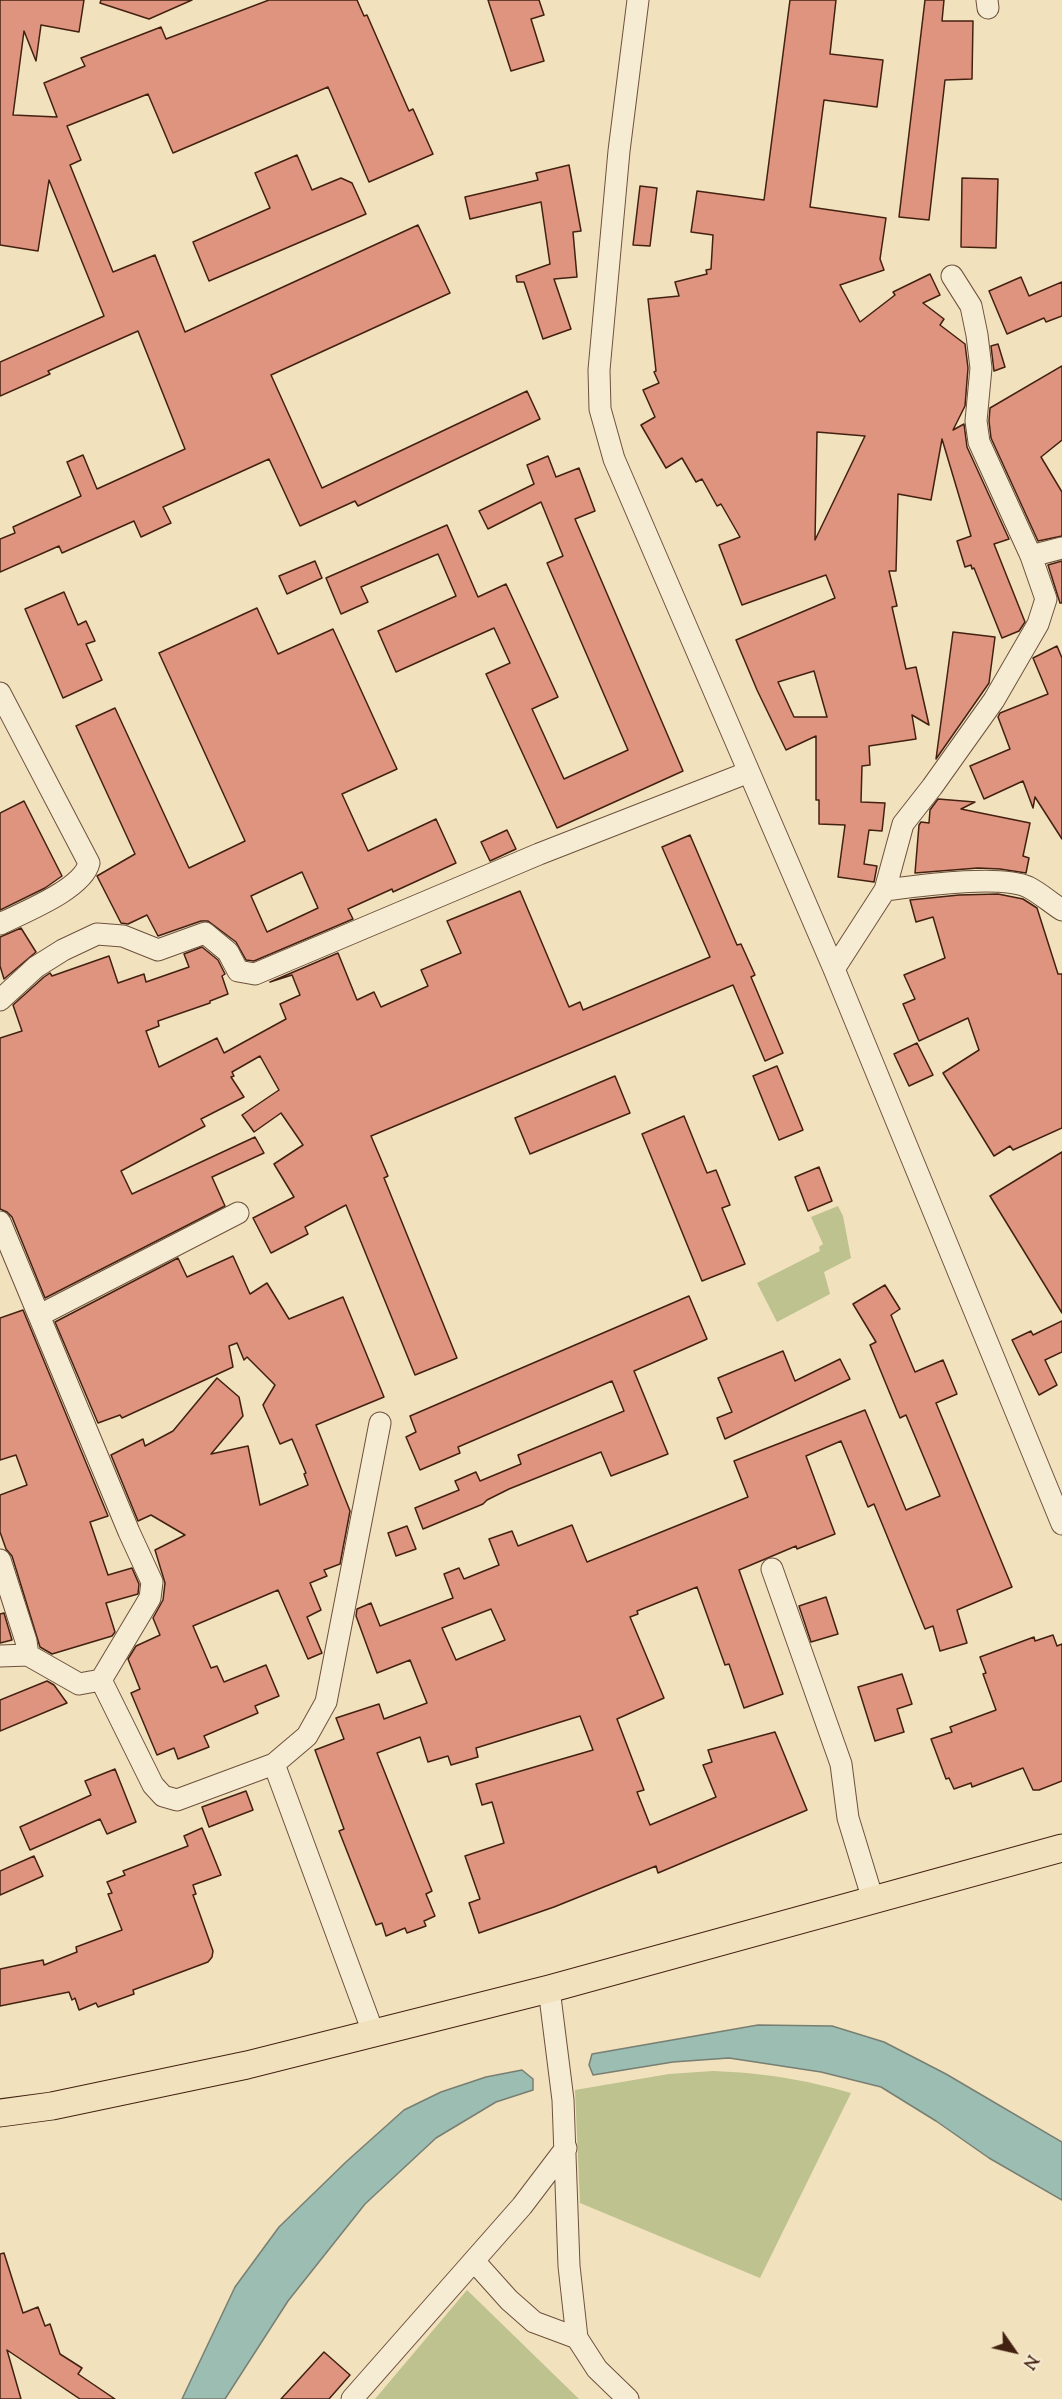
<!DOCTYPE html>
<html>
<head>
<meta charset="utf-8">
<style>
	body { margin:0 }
	#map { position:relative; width:1062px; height:2399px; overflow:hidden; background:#f1e1bd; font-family:"Sorts Mill Goudy",serif }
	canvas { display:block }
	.north { position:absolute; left:984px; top:2321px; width:60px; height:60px; -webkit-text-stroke:4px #f6ecd4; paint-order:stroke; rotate:124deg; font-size:16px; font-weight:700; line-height:24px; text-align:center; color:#432111 }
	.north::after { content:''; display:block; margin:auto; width:21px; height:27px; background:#432111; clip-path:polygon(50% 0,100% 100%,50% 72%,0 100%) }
</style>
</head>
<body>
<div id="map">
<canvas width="1062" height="2399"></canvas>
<div class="north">N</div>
</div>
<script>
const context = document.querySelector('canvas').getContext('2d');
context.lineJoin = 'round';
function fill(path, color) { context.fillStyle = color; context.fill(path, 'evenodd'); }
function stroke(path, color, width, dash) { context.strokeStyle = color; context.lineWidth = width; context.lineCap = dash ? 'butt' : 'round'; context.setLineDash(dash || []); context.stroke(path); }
const green = new Path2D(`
	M838,1206L843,1216L851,1258L824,1272L830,1294L777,1322L757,1283L820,1251L819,1247L823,1244L811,1217Z
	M713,2071C764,2073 802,2079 851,2093L760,2278L580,2203L575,2090L669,2074Z
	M467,2290L579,2399H375Z`);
const water = new Path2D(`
	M758,2025L832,2026L884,2042L946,2074L1062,2142V2200L989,2158L936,2121L881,2087L821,2072L729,2058L673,2062L593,2075L589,2065L592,2054Z
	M522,2070L533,2079V2090L496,2102L436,2138L365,2204L288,2301L225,2399H182L235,2287L279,2227L347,2161L404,2110L441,2092L486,2077Z`);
const building = new Path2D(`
	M0,0H84L79,32L41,25L36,61L24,31L13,115L57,117L44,83L85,66L81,58L161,27L166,39L269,0H357L364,16L367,15L409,111L413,109L433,154L369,182L328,87L173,153L148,94L67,126L81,160L70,165L113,272L155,255L185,332L418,225L450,293L271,375L322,488L527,391L540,419L358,506L355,501L300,526L269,459L163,507L171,523L141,537L134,521L62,553L59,546L0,572V539L15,533L13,527L81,496L67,462L83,455L97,489L185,449L138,331L48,371L50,374L0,396V362L104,316L49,180L38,251L0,245Z
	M101,0H192L149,19L100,3Z
	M488,0H539L544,15L531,19L544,61L511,71Z
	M790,0H836L830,54L883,60L877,107L824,100L810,207L886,218L880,259L884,270L840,285L860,322L895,295L893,292L930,274L940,295L923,303L944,319L940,325L965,344L968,368L965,406L953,430L964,424L967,447L1009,539L994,544L1025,622L1019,631L1002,638L974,568L972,569L971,565L965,567L957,541L971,536L942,439L931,500L898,494L896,571H889L897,606L892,607L906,669L916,667L929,725L912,715L916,739L869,746L870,765L862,766L861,802L885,803L882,831L869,830L864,864L877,866L874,882L838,877L845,825L819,824V800H816V736L786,750L757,690L736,640L835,598L826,575L742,605L719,545L740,537L721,504L717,506L702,479L696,482L682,458L666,468L641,425L655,417L643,390L659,383L654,372L656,371L648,299L679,296L675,282L707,274L706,270L711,269L713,235L691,232L697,191L764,200ZM817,432L865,436L815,540ZM814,671L827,717H794L778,682Z
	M925,0H944L942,21H973L972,79L945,80L929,220L899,217Z
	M297,155L312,190L341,178L352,183L366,214L209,281L193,242L270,208L255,173Z
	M569,165L581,231L573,232L577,277L554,279L571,329L543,339L524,282H517L516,276L550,264L541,202L470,219L465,197L538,180L536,173Z
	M962,178L998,179L996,248L961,247Z
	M640,186L657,188L650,246L633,245Z
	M1021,277L1029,296L1062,282V316L1046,322L1044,318L1007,334L989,291Z
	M998,344L1005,367L994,371L991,346Z
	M1062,366V440L1041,457L1062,492V536L1038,541L991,438L989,421L990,408Z
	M548,456L556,477L579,468L595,511L575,519L683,771L557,828L486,674L510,663L494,628L396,672L378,631L456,596L438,554L361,587L368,602L341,614L326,578L447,525L478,597L506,584L558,697L532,709L564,779L628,750L547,563L563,556L541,502L488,529L479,511L534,484L527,465Z
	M315,561L322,578L287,594L279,576Z
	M1062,561V603H1060L1048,565Z
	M64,592L78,625L86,621L95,641L86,644L102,680L63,698L25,609Z
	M257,608L278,654L333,629L397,769L342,794L368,851L436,819L456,863L393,892L392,889L348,909L353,919L254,961L246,960L236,942L208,921H201L158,936L147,915L128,924L121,923L97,876L135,854L76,726L115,708L189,868L245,841L159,653ZM302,872L318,908L267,932L251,896Z
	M953,632L995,637L989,683L936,759Z
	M1057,646L1062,658V839L1035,797L1033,808L1023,781L984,799L970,766L1010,749L998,717L1000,713L1048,694L1033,658Z
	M938,799L975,802L961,809L1030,823L1023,856L1029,858L1026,873L1000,869L978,868L915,873L919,825L921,822L929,823L930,810Z
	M24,801L62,876L45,888L0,910V813Z
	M507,830L516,849L490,861L481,842Z
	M690,835L737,945L741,944L755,975L751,977L783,1053L765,1061L733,985L371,1136L388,1176L384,1178L457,1358L415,1375L346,1205L305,1227L308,1234L271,1253L253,1218L294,1197L274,1164L303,1145L281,1113L254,1132L242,1115L279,1090L260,1056L232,1072L234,1076L231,1077L244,1097L201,1119L205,1126L121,1171L132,1194L255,1137L264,1153L212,1177L225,1206L45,1298L12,1217L7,1212L0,1209V1038L22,1031L13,1005L44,977L50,973L52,976L109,956L118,983L144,974L146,982L189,967L184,954L202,947L218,960L225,974L222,976L228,994L210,1001V1003L158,1021L159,1026L146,1031L159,1067L217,1038L224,1053L286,1019L280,1004L300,995L292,975L270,982L338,953L357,1000L374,992L381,1007L428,986L421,970L461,953L447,921L520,891L569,1007L580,1002L583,1010L710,957L662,847Z
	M998,894L1023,899L1037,908L1058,974H1062V1128L1013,1150L1010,1146L994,1156L943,1073L979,1050L968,1018L919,1041L903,1004L915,999L904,975L945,958L933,917L916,922L910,900L959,895Z
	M21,928L36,952L4,979L0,966V937Z
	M917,1043L933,1075L909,1086L894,1054Z
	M777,1066L803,1130L779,1140L753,1076Z
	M615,1076L630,1113L530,1154L515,1118Z
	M684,1116L707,1173L716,1170L730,1205L722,1208L745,1264L702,1281L642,1134Z
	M1062,1152V1313L990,1196Z
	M819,1167L832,1201L808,1211L795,1177Z
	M233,1256L250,1294L267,1283L289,1319L343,1297L384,1397L316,1425L350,1511L340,1564L324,1570L327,1576L310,1583L321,1610L307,1617L322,1653L308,1659L278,1590L193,1626L211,1668L217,1666L224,1682L266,1665L279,1696L255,1706L258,1713L204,1736L209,1747L178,1759L174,1748L157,1755L131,1693L140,1689L128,1659L136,1646L160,1635L153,1618L163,1600L165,1583L155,1550L185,1535L151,1515L138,1521L111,1455L143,1439L145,1446L173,1431L217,1378L239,1397L243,1416L211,1454L248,1446L260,1505L308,1485L304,1474L306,1473L292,1439L280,1444L263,1405L275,1385L247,1357L244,1360L237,1343L229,1346L233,1367L122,1418L120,1415L98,1423L55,1322L178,1258L187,1277Z
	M885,1285L900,1309L891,1315L915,1372L943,1360L957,1394L936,1403L1012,1587L957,1610L967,1643L940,1651L933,1626L925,1629L874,1504L868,1507L841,1441L806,1456L835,1534L797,1549L796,1546L739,1570L783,1694L744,1708L729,1664L725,1665L697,1587L637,1611L638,1614L630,1617L664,1698L617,1719L644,1790L637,1792L650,1825L716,1797L703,1765L712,1762L708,1750L775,1732L807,1810L658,1873L656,1866L554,1907L479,1933L469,1903L480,1899L465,1856L504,1843L492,1802L482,1805L476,1784L593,1750L580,1716L476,1748L478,1757L451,1765L448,1756L428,1762L420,1737L377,1753L432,1891L426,1894L435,1916L424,1921L426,1926L407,1933L405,1928L386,1936L382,1923L376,1925L339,1831L344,1829L315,1750L344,1739L336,1718L379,1704L384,1719L427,1703L410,1660L377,1673L356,1616L357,1609L371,1603L380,1626L453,1598L444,1574L459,1568L464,1579L499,1565L489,1539L512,1531L518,1546L572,1525L587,1562L748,1497L734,1461L865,1410L906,1510L940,1496L906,1415L900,1418L870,1345L876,1342L853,1304ZM491,1609L505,1640L456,1660L442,1628Z
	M689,1296L707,1339L634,1371L668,1454L611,1476L601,1452L509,1489L487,1500L483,1504L423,1529L415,1508L459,1490L455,1481L476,1472L480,1481L521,1464L518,1455L624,1411L612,1381L458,1447L460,1453L420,1470L406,1437L416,1432L410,1416Z
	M23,1310L108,1516L90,1522L108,1575L132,1568L139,1584L138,1594L106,1603L115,1632L112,1636L52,1654L40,1647L12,1556L6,1549L0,1532V1495L27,1485L16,1455L0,1460V1318Z
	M1062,1321V1352L1045,1360L1057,1385L1039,1395L1012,1340L1031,1331L1033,1335Z
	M783,1351L795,1381L840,1359L850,1379L725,1439L717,1418L732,1412L718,1378Z
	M407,1526L416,1549L396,1556L388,1533Z
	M826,1597L838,1634L811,1642L799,1606Z
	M4,1613L12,1640L0,1643V1614Z
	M1053,1635L1057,1646L1062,1644V1781L1039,1790H1033L1023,1768L972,1787L971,1783L954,1789L949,1778L946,1779L931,1739L952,1732L950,1727L996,1710L983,1674L986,1673L980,1657L1034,1637L1035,1641Z
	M902,1674L912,1704L897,1709L904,1732L875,1741L858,1687Z
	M47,1681L54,1685L67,1703L0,1731V1700Z
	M115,1769L136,1822L107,1834L100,1819L30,1850L20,1827L91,1795L85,1781Z
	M246,1791L253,1810L209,1827L202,1807Z
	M202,1828L221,1875L193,1885L196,1894L193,1895L213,1951L212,1957L208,1962L133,1990L134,1994L98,2007L96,2003L79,2010L75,1998L72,2000L69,1992L0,2006V1969L43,1960L44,1965L77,1952L76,1947L122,1930L108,1894L112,1893L107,1882L125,1875L123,1871L188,1846L184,1836Z
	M34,1856L43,1876L0,1895V1871Z
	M4,2253L23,2313L38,2307L45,2326L50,2324L60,2354L82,2368L78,2374L115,2399H80L7,2350L21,2399H0V2254Z
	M324,2352L350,2375L329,2399H281Z`);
const minor = new Path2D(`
	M638,0L619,151L599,370L600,409L614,459L834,969L1062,1524
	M987,0L988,8
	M1031,556L1062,548
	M0,693L89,863C83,889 24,912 0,924
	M885,890C917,886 1000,874 1028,887C1040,893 1051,903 1062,910
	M834,969L885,890L903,824L932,787L994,700L1038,624L1046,599L1031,556L979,442L976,421L981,368L977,335L971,306L952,276
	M0,1000L36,967L63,950L97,934L123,936L158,950L205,933L228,952L238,971L255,974L539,854L749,772
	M0,1222L129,1532L152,1582L150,1598L101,1680L153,1785L163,1796L177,1800L274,1764L307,1736L326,1702L380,1423
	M40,1315L238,1213
	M0,1560L26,1641L28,1655
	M772,1569L841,1764L848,1818L873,1900
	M0,1656L28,1655L79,1684L101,1680
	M274,1764L373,2032
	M549,1989L563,2100L569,2266L577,2338L597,2369L628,2399
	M474,2261L509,2300L534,2322L577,2338
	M352,2399L522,2206L566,2148`);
const major = new Path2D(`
	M0,2113L52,2106L247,2065L549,1989L1062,1848`);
fill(green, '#bdc28e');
fill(water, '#9bbdb2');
stroke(water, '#787f72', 1.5);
fill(building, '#df947f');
stroke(building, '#432111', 1.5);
stroke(minor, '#6e513c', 23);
stroke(major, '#432111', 29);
stroke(minor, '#f6ecd4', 21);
stroke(major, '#f1e1bd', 27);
</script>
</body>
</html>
